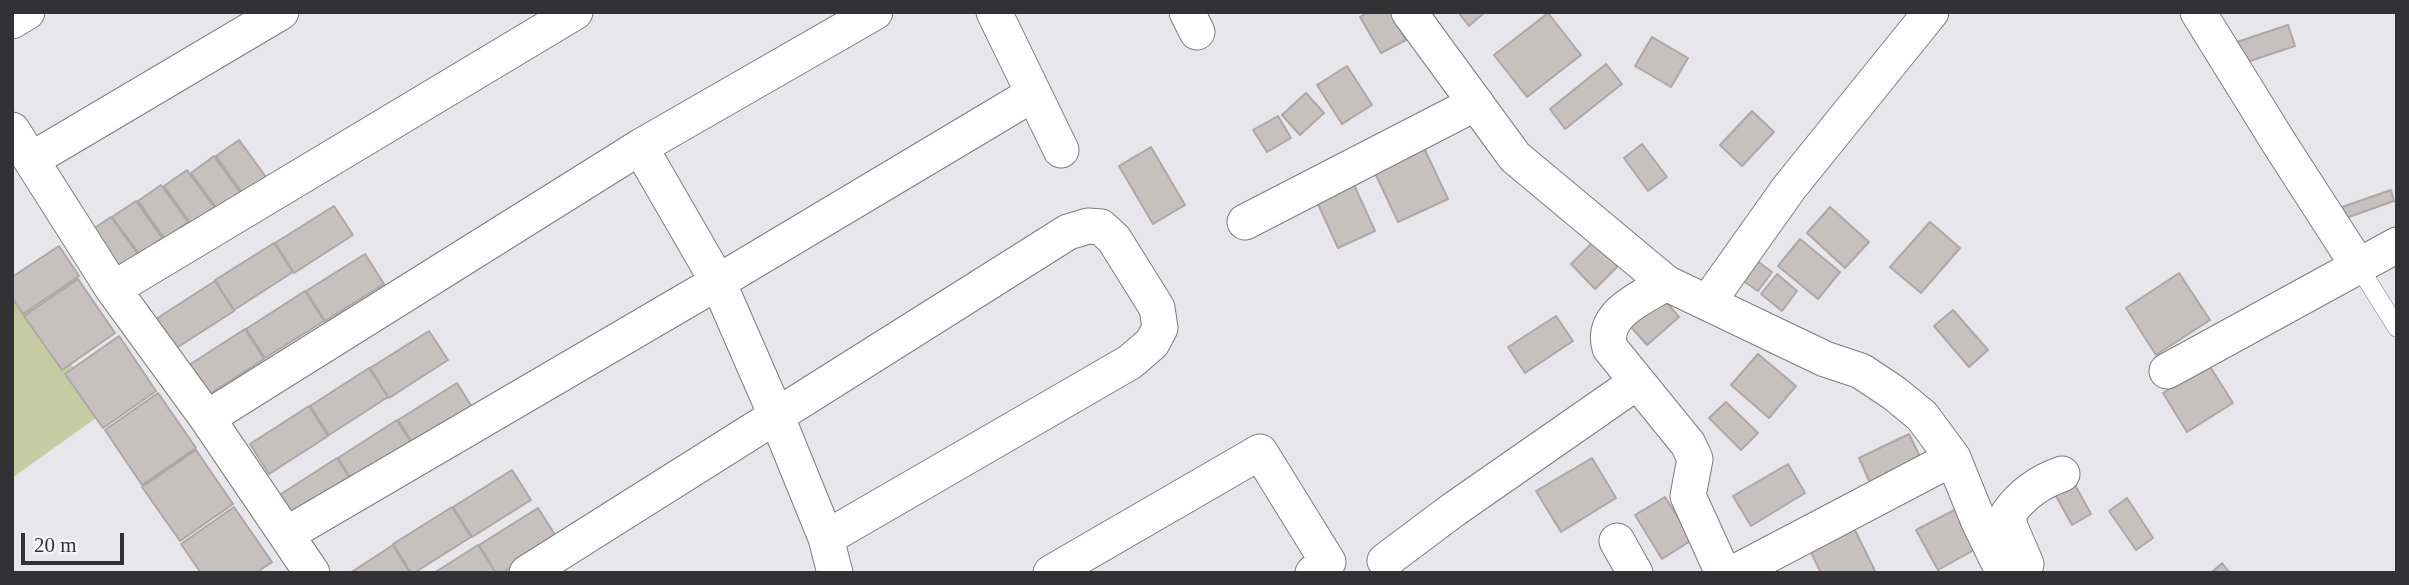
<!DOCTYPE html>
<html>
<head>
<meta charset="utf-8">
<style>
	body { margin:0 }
	#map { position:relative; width:2409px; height:585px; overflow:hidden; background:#e7e6eb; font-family:Georgia,serif }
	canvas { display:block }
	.frame { position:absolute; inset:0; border:14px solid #323234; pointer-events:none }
	.scale { position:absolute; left:21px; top:533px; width:103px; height:32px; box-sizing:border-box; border:4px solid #323234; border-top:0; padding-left:9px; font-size:21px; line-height:24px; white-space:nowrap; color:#323234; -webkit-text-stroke:5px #f5f3f9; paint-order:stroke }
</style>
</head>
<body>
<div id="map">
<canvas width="2409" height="585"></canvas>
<div class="frame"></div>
<div class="scale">20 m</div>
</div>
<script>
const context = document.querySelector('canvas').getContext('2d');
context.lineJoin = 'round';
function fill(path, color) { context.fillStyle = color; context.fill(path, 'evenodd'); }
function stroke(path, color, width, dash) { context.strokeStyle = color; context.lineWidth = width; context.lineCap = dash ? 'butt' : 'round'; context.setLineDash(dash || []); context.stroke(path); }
const green = new Path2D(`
	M12,274L103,413L12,478Z`);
const building = new Path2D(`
	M1368,12H1390L1406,40L1381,53L1360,17Z
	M1458,12H1485L1469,26Z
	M1548,13L1581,55L1527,97L1494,55Z
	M2288,25L2295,46L2241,64L2234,43Z
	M1652,37L1688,58L1671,87L1635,66Z
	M1606,64L1622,84L1565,129L1550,109Z
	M1347,66L1372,105L1342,124L1317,85Z
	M1306,93L1324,113L1300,135L1282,115Z
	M1752,111L1774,132L1742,166L1720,145Z
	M1278,116L1291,138L1267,152L1253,130Z
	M239,140L266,177L243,194L216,156Z
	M1642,144L1667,177L1648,191L1624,158Z
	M1151,147L1185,205L1153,224L1119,166Z
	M1424,148L1448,199L1398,222L1374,171Z
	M214,156L241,194L218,210L191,173Z
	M187,170L214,207L191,224L164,186Z
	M1350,176L1375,231L1338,248L1313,193Z
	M161,185L188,222L165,239L138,201Z
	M2391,190L2394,201L2346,218L2342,207Z
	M136,201L162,238L140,255L112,217Z
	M334,206L353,235L294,273L275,243Z
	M1830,207L1869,242L1845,268L1807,233Z
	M111,217L138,254L115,271L87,233Z
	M1930,222L1960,248L1921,293L1890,267Z
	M1596,239L1620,264L1595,289L1571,264Z
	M1800,239L1840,272L1818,299L1778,266Z
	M274,243L293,272L234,310L215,280Z
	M59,246L79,276L23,314L12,298V277Z
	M365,254L384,284L325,321L306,291Z
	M1753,258L1772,272L1758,291L1739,278Z
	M2179,273L2210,320L2156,355L2126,308Z
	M1777,274L1797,291L1782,311L1761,294Z
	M78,279L115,333L62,370L24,316Z
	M215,281L234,311L175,349L156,319Z
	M305,291L324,321L265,358L246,329Z
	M1657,291L1679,317L1647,345L1624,319Z
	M1953,310L1988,350L1969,367L1934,326Z
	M1556,316L1573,341L1525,373L1508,347Z
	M245,329L264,359L205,397L186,367Z
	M429,331L448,360L389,398L370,368Z
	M119,336L156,391L103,428L65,374Z
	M1758,354L1796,386L1769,418L1731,385Z
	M2209,365L2233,403L2187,432L2163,393Z
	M369,368L388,397L329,435L310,406Z
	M457,383L475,412L417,450L398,420Z
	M158,393L196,448L142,485L105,430Z
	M1726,402L1758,433L1741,450L1709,418Z
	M309,406L328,436L269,474L250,444Z
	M397,420L415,449L356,487L338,458Z
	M1909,434L1922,461L1871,485L1859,458Z
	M196,450L233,504L180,541L142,487Z
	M337,458L356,488L297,526L278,496Z
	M1592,458L1616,498L1561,532L1536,491Z
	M1788,464L1805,493L1751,526L1733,496Z
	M512,470L531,500L472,537L453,507Z
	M2074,483L2091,514L2072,525L2055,494Z
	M1665,497L1692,540L1662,559L1635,515Z
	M2127,498L2153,538L2136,550L2109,511Z
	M234,507L272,562L256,573H201L181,544Z
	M452,507L471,537L414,573H411L393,544Z
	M1960,507L1981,546L1938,570L1916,530Z
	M538,508L557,538L502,573H496L479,545Z
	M1850,520L1876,573H1821L1806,542Z
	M393,545L410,573H350Z
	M478,545L496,573H434Z
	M2222,563L2230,573H2211Z`);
const service = new Path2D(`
	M2359,267L2397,328`);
const minor = new Path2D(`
	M994,12L1061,150
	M1187,12L1197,32
	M1409,12L1515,157L1666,283L1825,359L1861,371L1894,393L1922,416L1953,458L1979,522L2004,573
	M2198,12L2281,146L2359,267
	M12,21L27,12
	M12,130L113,289L207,418L312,573
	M640,147L718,282L776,415L826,538L835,573
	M31,160L281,12
	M1245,222L1476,103
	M1666,283C1642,298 1600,314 1610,348L1688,444L1695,459L1688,496L1723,573
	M113,289L575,12
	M1708,302L1789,188L1931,12
	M2167,371L2397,245
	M207,418L640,147L875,12
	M287,534L718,282L1033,94
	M1617,541L1635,573
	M1385,561L1453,510L1637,382
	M527,573L1068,232L1088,226L1101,227L1114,239L1157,308L1160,328L1152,343L1130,362L826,538
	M1051,573L1260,452L1328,562L1313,573
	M1734,573L1953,458
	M2023,573L2026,564L2010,527L2008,514C2022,494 2039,482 2062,474`);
fill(green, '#c5cca2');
fill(building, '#c6c0bf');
stroke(building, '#aea7a7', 2);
stroke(service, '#7d7c80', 19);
stroke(minor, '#7d7c80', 37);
stroke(service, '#fff', 18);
stroke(minor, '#fff', 35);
</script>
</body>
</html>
